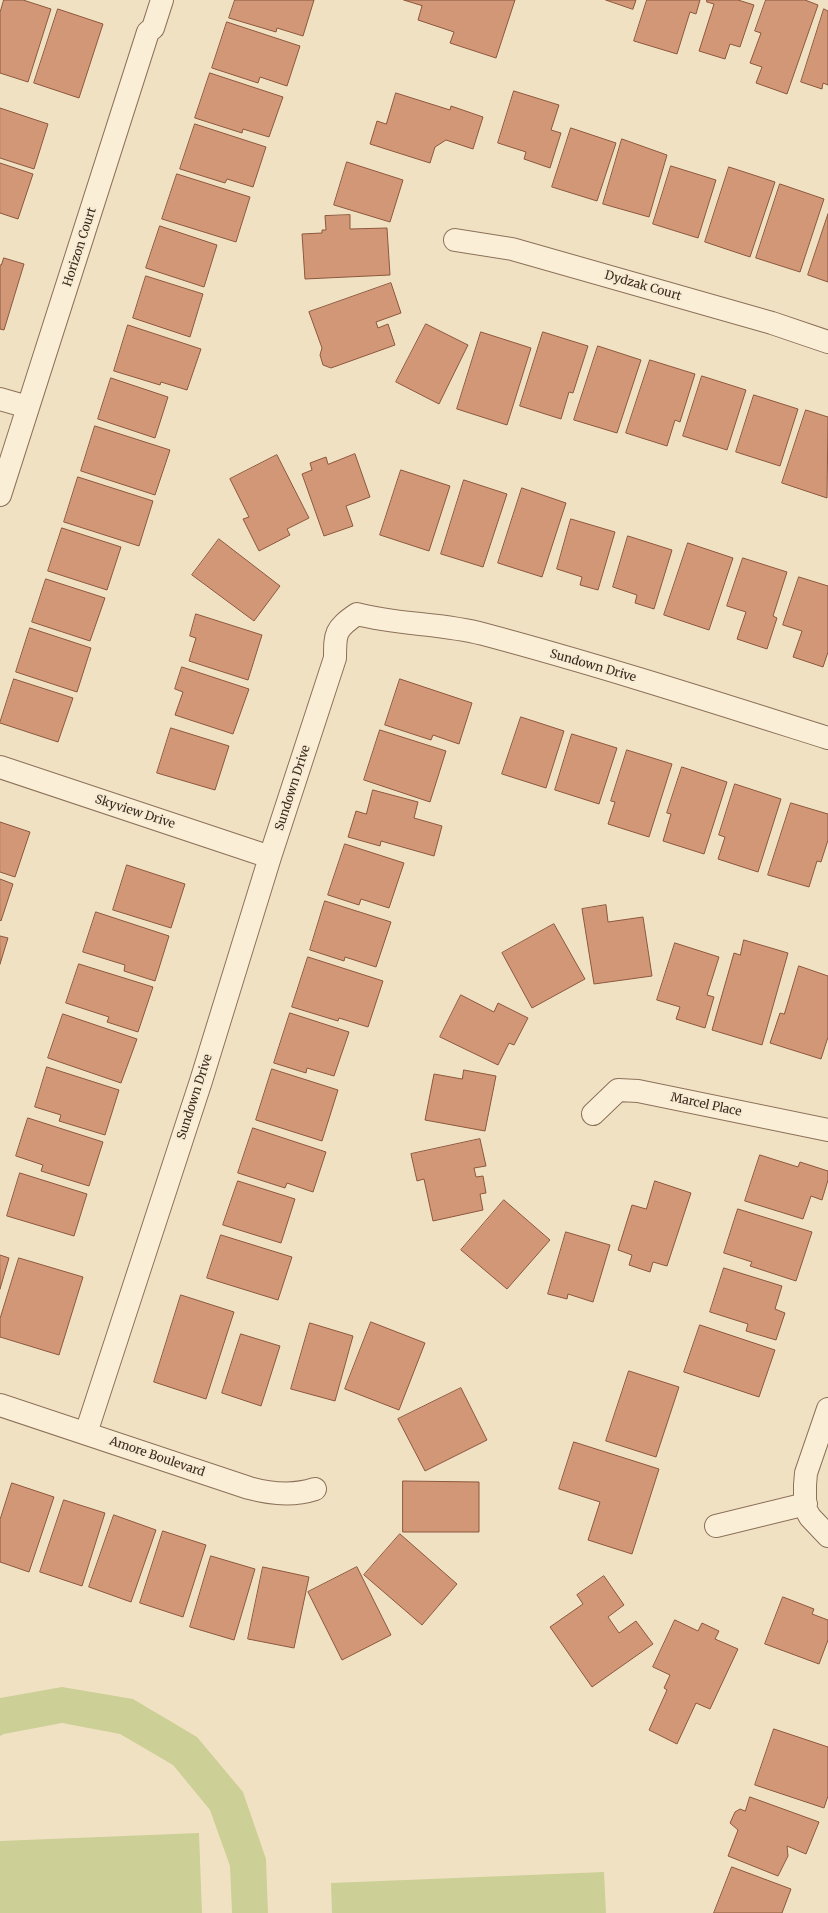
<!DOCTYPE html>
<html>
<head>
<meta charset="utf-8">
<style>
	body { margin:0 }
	canvas { display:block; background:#f1e1c3 }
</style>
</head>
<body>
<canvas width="828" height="1913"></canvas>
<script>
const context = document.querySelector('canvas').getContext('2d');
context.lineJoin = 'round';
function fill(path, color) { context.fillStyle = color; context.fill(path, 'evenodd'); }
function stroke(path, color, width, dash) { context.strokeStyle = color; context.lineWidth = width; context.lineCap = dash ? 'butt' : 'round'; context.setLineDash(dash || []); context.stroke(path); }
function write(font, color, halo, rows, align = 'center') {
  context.font = font + ' Merriweather,serif'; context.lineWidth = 4; context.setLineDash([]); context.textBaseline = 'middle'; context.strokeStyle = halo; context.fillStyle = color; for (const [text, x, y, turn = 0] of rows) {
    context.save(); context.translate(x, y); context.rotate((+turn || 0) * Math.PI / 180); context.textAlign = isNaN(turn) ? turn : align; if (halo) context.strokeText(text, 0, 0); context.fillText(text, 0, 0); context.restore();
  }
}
const green = new Path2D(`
	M62,1687L133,1699L197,1737L243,1792L266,1859L268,1913H232L230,1866L210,1810L173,1765L120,1734L62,1723L4,1734L0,1736V1698Z
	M199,1833L202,1913H0V1841Z
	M604,1872L606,1913H332L331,1883Z`);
const building = new Path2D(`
	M4,0H23L51,9L28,82L0,73V13Z
	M235,0H314L303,36L277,28L276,32L229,18Z
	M404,0H515L496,58L450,43L454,32L418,20L422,6Z
	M606,0H636L633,9Z
	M647,0H700L696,14L690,12L677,54L634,41Z
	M707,0H738L754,5L740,47L730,44L725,59L699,51L714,4L707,2Z
	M766,0H805L818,5L787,94L756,83L762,67L750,63L761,33L755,31Z
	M58,9L103,24L79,98L34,83Z
	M824,9L828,11V85L823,83L822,89L801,82Z
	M227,22L300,46L287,86L260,77L258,83L212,68Z
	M210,73L283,97L269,137L243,129L242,133L195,118Z
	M514,91L559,105L551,130L561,133L550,168L524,159L526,152L498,143Z
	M396,93L450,110L451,106L483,117L473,149L446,140L435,147L430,163L370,144L377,121L386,124Z
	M0,108L48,124L34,169L0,158Z
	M195,124L266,147L253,187L227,179L225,183L180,169Z
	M571,128L616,143L597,201L552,187Z
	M622,139L667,155L649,217L603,204Z
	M347,162L403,180L390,222L334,205Z
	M0,163L33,174L18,219L0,213Z
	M671,166L716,180L698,238L653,224Z
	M729,167L775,182L750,257L705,242Z
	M177,174L250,197L236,242L162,219Z
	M780,184L824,199L800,272L756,258Z
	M828,214V282L808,275Z
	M350,215V229L387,228L390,275L305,279L302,234L322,233V230H326L325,216Z
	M160,226L217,245L204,287L146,268Z
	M4,258L24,264L4,330L0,329V265H1Z
	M146,276L203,294L190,337L133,318Z
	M391,283L401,313L376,322L378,328L388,324L395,345L331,368L323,365L320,355L322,348L309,312Z
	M426,324L468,345L439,404L396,382Z
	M128,325L201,349L187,390L161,382L160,385L114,371Z
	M481,332L531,348L507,425L457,409Z
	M543,332L588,346L573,393L569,392L561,419L520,406Z
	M598,346L641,360L617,433L574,420Z
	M650,360L695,374L680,422L675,420L667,446L626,433Z
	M702,376L746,390L727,450L683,436Z
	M111,378L168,397L155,438L98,419Z
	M754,395L798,409L780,466L736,452Z
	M806,410L828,417L827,498L782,483Z
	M95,426L170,450L155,495L81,471Z
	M355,454L370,497L346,506L353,526L324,536L302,474L312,470L310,463L326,457L328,464Z
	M277,455L309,518L287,529L290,535L259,551L243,519L249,517L230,479Z
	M401,470L450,486L429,551L380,535Z
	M78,477L153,501L139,546L64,522Z
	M464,480L507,494L483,567L441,554Z
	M522,488L566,503L542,577L498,563Z
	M571,519L615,532L598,590L580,585L582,577L557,569Z
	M62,528L121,547L107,590L48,571Z
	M628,536L672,550L654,609L635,603L637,595L613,587Z
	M219,539L280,586L254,621L192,575Z
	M688,543L733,558L709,630L664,615Z
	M743,558L787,572L773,616L777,618L767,649L737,639L746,612L727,606Z
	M799,577L828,586V652L823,667L793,657L802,631L783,625Z
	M46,579L105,598L90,641L32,622Z
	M196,614L262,635L248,680L189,661L196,638L190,636Z
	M30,628L91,648L77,692L16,672Z
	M182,667L249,689L233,734L175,715L183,692L175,689Z
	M14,679L73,698L58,742L0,723Z
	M400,679L472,703L459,744L433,735L431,740L385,725Z
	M521,717L564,731L546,788L502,774Z
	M171,728L229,746L215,790L157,773Z
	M380,730L446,751L430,802L364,780Z
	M572,734L617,748L599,804L555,790Z
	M627,750L672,764L649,837L608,824L615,802L611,801Z
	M682,767L727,782L704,854L663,841L671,814L667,813Z
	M735,784L781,799L758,872L718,859L725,837L719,835Z
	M373,790L418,802L414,818L442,826L434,856L381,841L380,846L348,837L356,811L366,814Z
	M791,803L828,814V840L821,862L817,861L809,887L768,875Z
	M0,822L30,832L15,877L0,872Z
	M345,844L404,863L389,908L361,899L359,905L328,895Z
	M127,865L185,884L171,928L113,910Z
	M0,879L13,884L1,921L0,920Z
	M325,901L391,922L376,967L345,957L344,961L310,950Z
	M606,905L608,922L643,917L652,976L594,984L582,909Z
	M96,912L169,936L155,981L124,971L125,965L83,952Z
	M554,924L585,979L532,1008L502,953Z
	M0,936L8,938L0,964Z
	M744,940L788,953L762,1045L712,1030L734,953L740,955Z
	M675,943L719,957L707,995L714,997L705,1028L676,1019L680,1007L657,1000Z
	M308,957L383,981L368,1027L339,1018L338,1021L292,1007Z
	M79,964L153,987L138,1032L107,1022L109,1017L66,1003Z
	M799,966L828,976V1037L821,1059L770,1043L780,1013L784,1014Z
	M461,995L494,1012L498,1003L528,1018L514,1045L509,1043L498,1065L440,1037Z
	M290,1013L349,1032L334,1076L307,1068L306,1073L274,1063Z
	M63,1014L137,1039L121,1083L48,1058Z
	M47,1067L119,1090L105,1135L59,1121L61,1115L35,1107Z
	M272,1069L338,1090L322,1141L256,1120Z
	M464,1070L496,1076L485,1131L425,1120L434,1074L462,1079Z
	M28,1118L103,1142L89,1186L41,1171L43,1165L16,1156Z
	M253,1128L326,1152L313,1192L287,1183L285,1188L238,1173Z
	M480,1139L486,1166L474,1168L476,1177L483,1176L486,1193L480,1194L483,1210L433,1221L424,1179L417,1181L411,1154Z
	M760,1155L798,1167L800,1162L828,1171V1180L822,1200L811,1196L803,1219L745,1201Z
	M20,1173L87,1194L74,1236L7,1216Z
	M238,1181L295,1199L281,1243L223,1225Z
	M655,1181L691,1193L667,1266L653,1262L650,1272L629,1265L632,1255L618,1250L632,1205L646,1209Z
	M504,1200L550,1240L507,1289L461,1250Z
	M738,1209L812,1232L796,1281L750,1266L752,1262L724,1253Z
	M566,1232L610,1245L593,1302L568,1294L567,1299L548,1294Z
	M221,1235L292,1257L278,1300L207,1278Z
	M0,1255L9,1258L0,1289Z
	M19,1258L83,1277L59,1355L0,1337V1319Z
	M724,1268L782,1286L775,1309L785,1313L776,1340L746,1331L748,1324L710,1312Z
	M181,1295L234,1312L206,1399L154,1382Z
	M371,1322L425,1343L399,1410L345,1389Z
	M310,1323L353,1336L335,1401L291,1389Z
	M700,1325L775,1350L759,1397L684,1372Z
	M241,1334L280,1346L261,1406L222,1393Z
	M629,1371L679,1387L656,1457L606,1441Z
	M461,1388L487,1440L425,1471L398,1419Z
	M574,1442L659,1469L632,1554L588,1540L600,1502L559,1489Z
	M403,1481L479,1482V1532H403Z
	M12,1483L54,1497L29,1572L0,1562V1520Z
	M64,1500L105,1513L82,1586L40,1572Z
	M114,1515L156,1530L131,1602L89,1587Z
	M163,1531L206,1545L183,1617L140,1603Z
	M400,1534L457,1584L422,1625L364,1575Z
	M211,1556L255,1569L234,1640L190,1627Z
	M263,1567L309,1577L294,1648L248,1639Z
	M357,1567L391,1635L342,1660L308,1592Z
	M604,1576L624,1605L608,1617L619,1633L636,1621L653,1644L592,1687L550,1627L583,1604L577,1595Z
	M783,1597L814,1609L812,1614L828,1620V1640L819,1664L765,1644Z
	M675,1620L698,1631L702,1623L719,1631L715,1639L738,1649L710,1709L696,1703L677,1744L649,1730L667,1690L664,1688L670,1675L653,1667Z
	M774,1729L828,1747V1796L824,1808L755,1785Z
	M750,1797L819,1822L806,1854L787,1846L788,1856L778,1876L728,1856L738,1830L730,1823L735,1812L740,1809L745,1811Z
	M732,1867L791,1889L782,1913H714Z`);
const street = new Path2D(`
	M455,240L512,249L772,323L828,342
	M0,399L28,407
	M0,495L148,32L153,28L162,0
	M0,767L270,857
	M593,1114L618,1090L638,1091L828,1130
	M0,1405L249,1488C271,1494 294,1496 315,1489
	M828,1409L806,1473L805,1485V1508L810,1517L828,1536
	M86,1433L201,1081L270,857L335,658C335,633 335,629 357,614C398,625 442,623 483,634C599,665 714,702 828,738
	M716,1526L806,1504`);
const streetNames = [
	["Horizon Court",80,247,-72],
	["Dydzak Court",643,286,16],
	["Sundown Drive",593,666,16],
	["Sundown Drive",293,788,-72],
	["Skyview Drive",135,812,18],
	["Sundown Drive",195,1097,-72],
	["Marcel Place",706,1105,12],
	["Amore Boulevard",157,1457,19]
];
fill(green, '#ccd096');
fill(building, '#d19777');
stroke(building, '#8d583d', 1);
stroke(street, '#8c7159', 24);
stroke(street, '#fbeed7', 22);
write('12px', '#3b2a1e', '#f7ebd3', streetNames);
</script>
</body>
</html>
